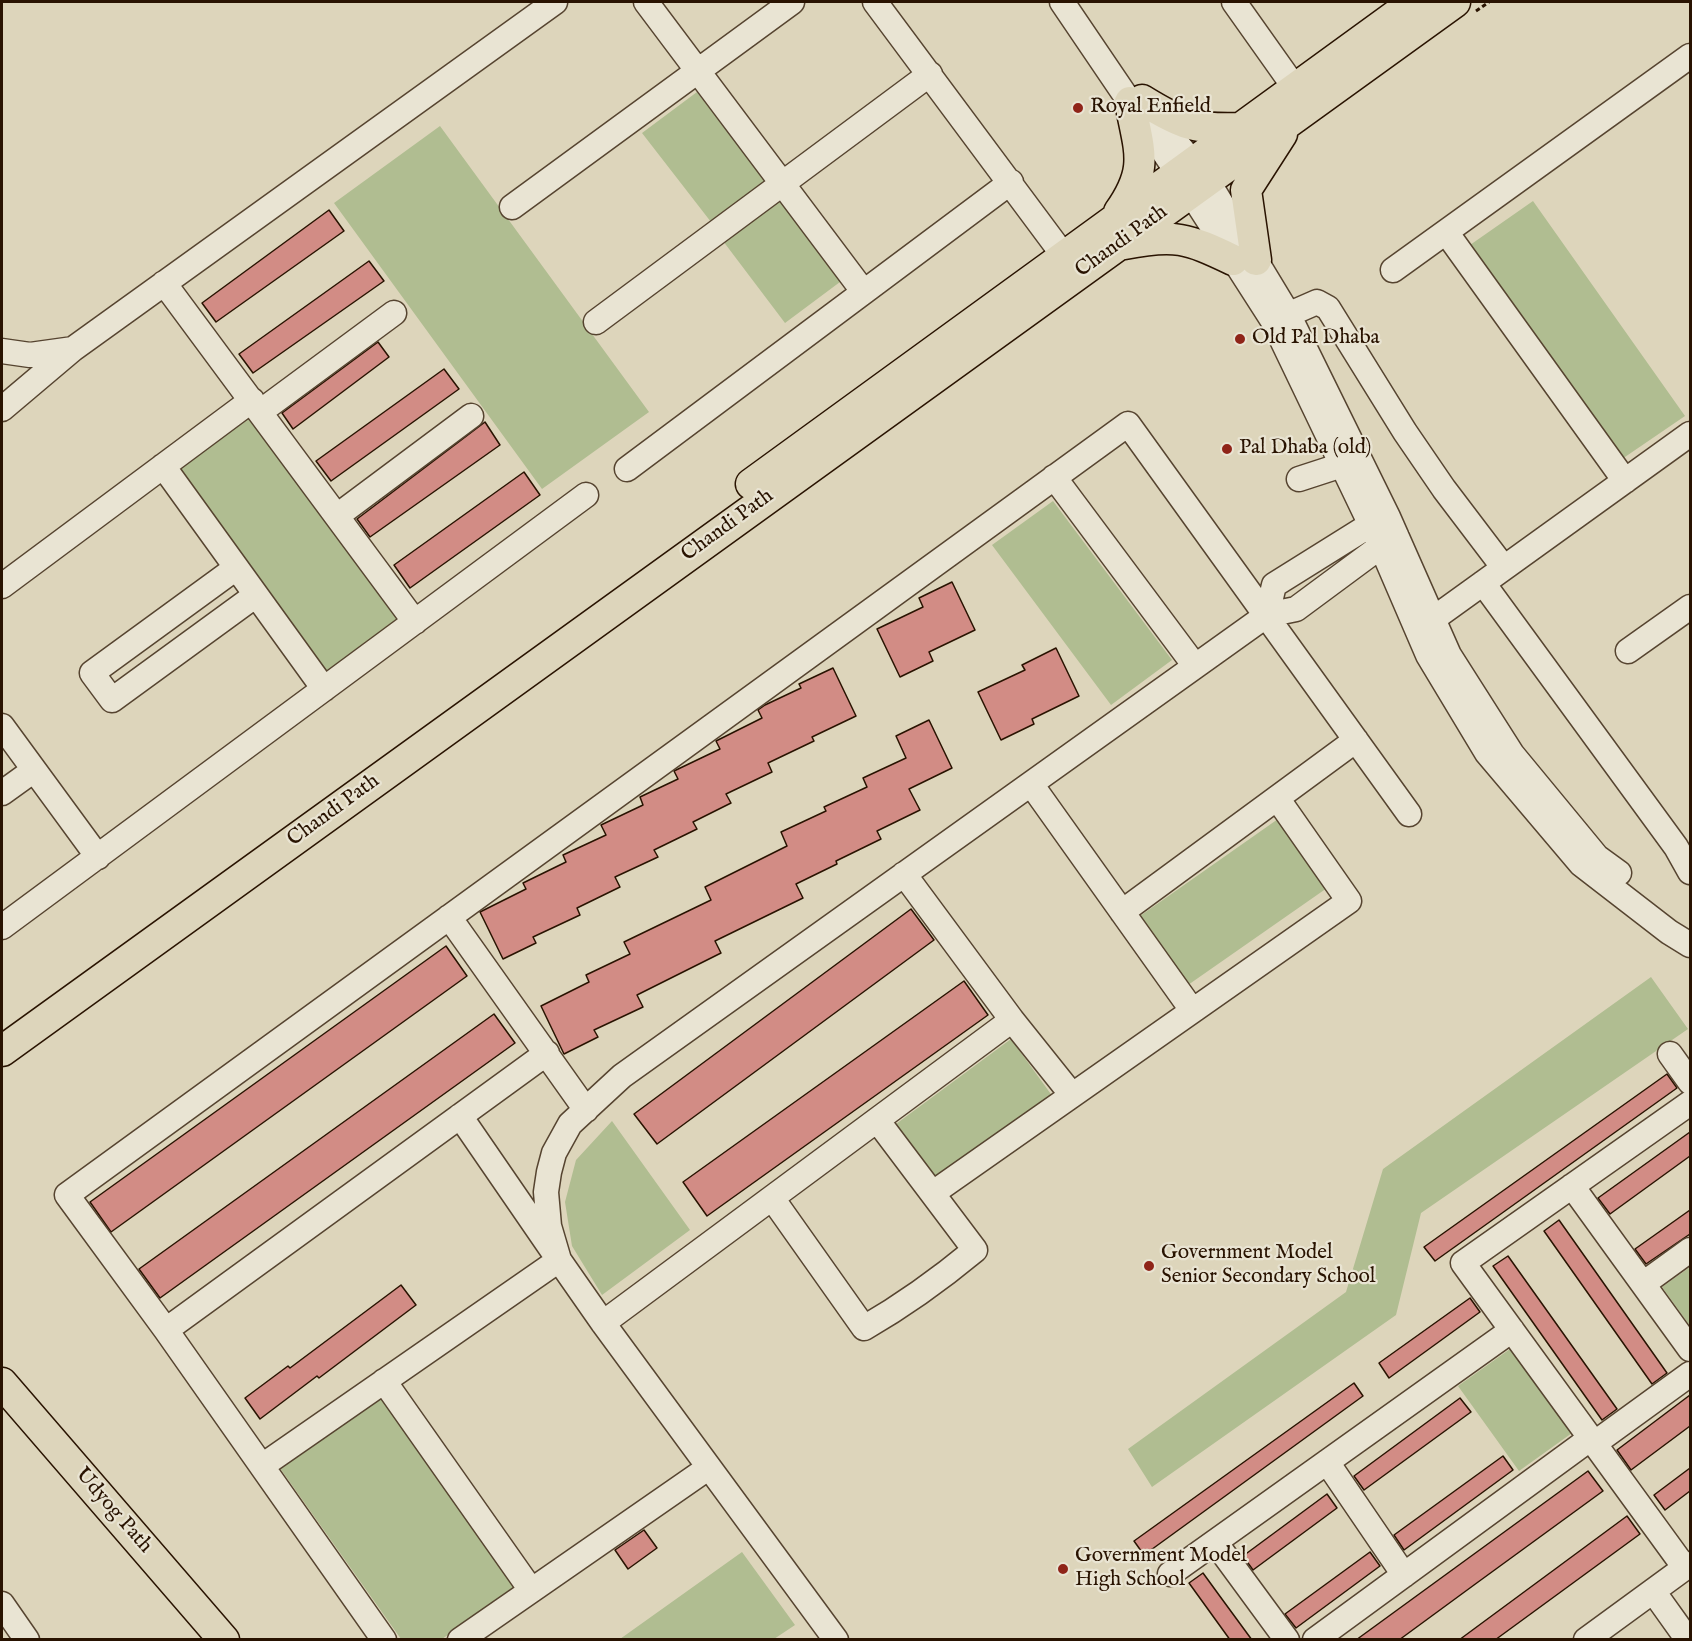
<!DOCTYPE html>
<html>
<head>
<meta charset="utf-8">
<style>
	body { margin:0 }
	#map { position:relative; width:1692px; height:1641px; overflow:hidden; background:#ddd5bb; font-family:"IM FELL English",serif }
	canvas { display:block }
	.frame { position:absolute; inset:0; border:3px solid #291301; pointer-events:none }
</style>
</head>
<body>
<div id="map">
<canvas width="1692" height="1641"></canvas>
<div class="frame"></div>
</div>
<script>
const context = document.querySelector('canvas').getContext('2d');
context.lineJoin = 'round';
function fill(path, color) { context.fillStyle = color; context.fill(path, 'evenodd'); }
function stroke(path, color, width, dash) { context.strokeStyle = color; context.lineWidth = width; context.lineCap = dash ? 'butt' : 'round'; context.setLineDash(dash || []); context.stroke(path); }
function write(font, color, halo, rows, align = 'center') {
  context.font = font + ' "IM FELL English",serif'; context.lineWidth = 4.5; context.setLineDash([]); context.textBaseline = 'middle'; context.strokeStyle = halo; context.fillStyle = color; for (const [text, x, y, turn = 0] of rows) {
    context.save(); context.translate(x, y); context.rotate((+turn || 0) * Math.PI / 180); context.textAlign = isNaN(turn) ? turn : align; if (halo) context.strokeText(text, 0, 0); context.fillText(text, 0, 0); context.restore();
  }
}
const green = new Path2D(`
	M697,92L765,181L711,222L642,133Z
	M440,126L649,412L542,489L334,203Z
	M782,197L844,279L785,323L723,241Z
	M1533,201L1685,416L1622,459L1470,245Z
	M250,417L400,620L325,674L175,472Z
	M1053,501L1172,660L1111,705L992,545Z
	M1278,819L1327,888L1188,985L1140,916Z
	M1651,977L1688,1029L1421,1213L1396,1315L1152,1487L1128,1449L1346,1292L1383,1169Z
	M1011,1039L1053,1097L938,1181L896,1124Z
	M612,1121L690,1230L602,1295L572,1246L565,1202L576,1160Z
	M1690,1267V1326L1662,1287Z
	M1510,1349L1572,1433L1519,1471L1458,1386Z
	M379,1393L516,1588L442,1639H401L277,1464Z
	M742,1552L795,1625L774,1639H620Z`);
const building = new Path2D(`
	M329,210L344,231L216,322L202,303Z
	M369,261L384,281L253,373L239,354Z
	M378,342L389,357L293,429L282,413Z
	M444,369L459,389L331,481L316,461Z
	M485,422L500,445L370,537L357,519Z
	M524,472L540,495L410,588L394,565Z
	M952,582L975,630L929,652L933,661L900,677L877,629L923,607L919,598Z
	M1056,648L1079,696L1032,719L1034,724L1001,740L978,692L1025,670L1022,665Z
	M833,668L856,716L812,737L814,741L768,763L772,772L726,794L731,803L693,822L697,829L654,850L658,857L615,877L620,887L577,908L580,915L533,937L536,943L503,959L480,912L526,889L523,883L566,862L563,855L606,835L601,825L643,805L640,797L678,779L674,771L720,749L716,741L762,718L758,710L765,705L801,688L799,684Z
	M929,720L952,768L909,789L920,810L877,831L881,839L836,861L837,864L796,884L803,898L715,941L721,953L637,995L643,1007L594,1030L598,1037L564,1054L541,1006L589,982L586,975L630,954L624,942L711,900L705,887L787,846L781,832L826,811L824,807L867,787L863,778L906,758L896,736Z
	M911,909L934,940L657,1144L634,1114Z
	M446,946L467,976L111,1232L90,1202Z
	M964,981L988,1015L707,1216L683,1182Z
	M494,1014L515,1043L160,1298L139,1269Z
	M1667,1074L1677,1088L1435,1261L1424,1247Z
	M1690,1132V1156L1610,1214L1598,1198Z
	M1690,1210V1234L1646,1264L1635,1249Z
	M1559,1220L1667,1373L1652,1384L1544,1231Z
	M1508,1256L1617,1409L1602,1420L1493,1266Z
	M401,1285L416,1305L319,1378L317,1376L260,1419L245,1398L288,1366L290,1368Z
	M1470,1298L1480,1312L1389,1378L1379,1363Z
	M1354,1383L1363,1396L1144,1555L1134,1541Z
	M1690,1395V1426L1631,1470L1617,1450Z
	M1460,1398L1471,1412L1364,1490L1354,1476Z
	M1503,1456L1513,1470L1404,1550L1394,1535Z
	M1690,1468V1491L1665,1510L1654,1495Z
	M1588,1471L1603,1491L1474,1585L1399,1640H1356Z
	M1327,1494L1337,1508L1253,1570L1243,1556Z
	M1627,1516L1640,1534L1495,1640H1459Z
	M644,1530L657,1548L628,1569L615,1550Z
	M1370,1552L1380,1566L1296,1628L1285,1614Z
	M1203,1573L1219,1595L1252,1640H1230L1228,1637L1189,1583Z`);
const path = new Path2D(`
	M1476,11L1489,2`);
const minor = new Path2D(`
	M646,2L863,291
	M875,2L1064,256
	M1062,2L1178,173L1273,321L1381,546L1428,655L1487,753L1581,864L1669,932L1690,945
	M1234,2L1295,88
	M1162,125L1207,180L1288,314L1388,517L1449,655L1512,754L1597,857L1619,873
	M512,207L792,2
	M1446,232L1625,481
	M1393,270L1690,56
	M164,283L415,622
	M1276,320L1317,302L1328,308L1405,432L1444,489L1504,568
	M596,322L930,74
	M2,351L30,355L73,349L555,2
	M2,409L73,349
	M260,412L394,313
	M163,466L324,689
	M627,469L1011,182
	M1054,477L1195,666
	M1299,479L1342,465L1354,457
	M337,516L471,416
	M236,568L92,673L112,700L256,595
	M1483,583L1676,847L1690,872
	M2,586L252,400
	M1267,615L1274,585L1370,525L1384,518
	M1422,627L1690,434
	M1628,651L1690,607
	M2,726L98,857
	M1031,784L1192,1010
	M2,793L34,770
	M904,874L1012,1020L1072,1095
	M1122,912L1356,740
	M449,917L586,1110
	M2,927L586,495
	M1670,1054L1690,1082
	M1572,1186L1690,1349
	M933,1193L1349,901L1277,798
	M772,1198L864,1328C904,1305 940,1279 975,1250L877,1120
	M1643,1284L1690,1250
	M603,1323L1012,1020
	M166,1330L547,1053
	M384,1381L531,1590
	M1595,1443L1690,1374
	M1327,1462L1404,1575
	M262,1466L559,1260L460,1116
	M1215,1542L1287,1640
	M1685,1568L1463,1263L1690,1103
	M1170,1574L1512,1330
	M1653,1591L1688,1640
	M2,1604L27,1640
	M384,1640L166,1330L67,1195L1128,424L1409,814
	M460,1640L708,1468
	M836,1640L603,1323L559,1260L549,1226L546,1192L549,1172L554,1153L570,1124L622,1076L1267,615L1296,609L1396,535
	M1315,1640L1591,1438
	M1586,1640L1690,1564`);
const major = new Path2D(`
	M1142,100C1181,124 1195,130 1241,128
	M1119,212C1150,168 1139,151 1130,102
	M1124,244C1175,234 1187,238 1233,260
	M1256,260L1246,190L1282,134
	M751,484L1414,2
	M2,1051L1455,2
	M2,1383L224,1640`);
const markers = [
	[1078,108,6,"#8f2418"],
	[1240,339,6,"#8f2418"],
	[1227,449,6,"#8f2418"],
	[1149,1266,6,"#8f2418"],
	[1063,1569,6,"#8f2418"]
];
const poiNames = [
	["Royal Enfield",1090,108],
	["Old Pal Dhaba",1252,339],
	["Pal Dhaba (old)",1239,449],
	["Government Model",1161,1254],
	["Senior Secondary School",1161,1278],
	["Government Model",1075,1557],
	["High School",1075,1581]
];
const streetNames = [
	["Chandi Path",1122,242,-36],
	["Chandi Path",728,526,-36],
	["Chandi Path",334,811,-36],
	["Udyog Path",113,1511,49]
];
fill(green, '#b0bd91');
fill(building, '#d28c85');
stroke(building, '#291301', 1.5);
stroke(minor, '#564430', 27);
stroke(major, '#291301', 33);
stroke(path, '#291301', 3, [4.5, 3]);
stroke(minor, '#e9e4d3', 24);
stroke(major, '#ddd5bb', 30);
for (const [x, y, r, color] of markers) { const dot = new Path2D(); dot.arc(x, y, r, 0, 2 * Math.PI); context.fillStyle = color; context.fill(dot); stroke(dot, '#e9e4d3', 2); }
write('21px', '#291301', '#e9e4d3', poiNames, 'left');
write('21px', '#291301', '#e9e4d3', streetNames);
</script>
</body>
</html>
